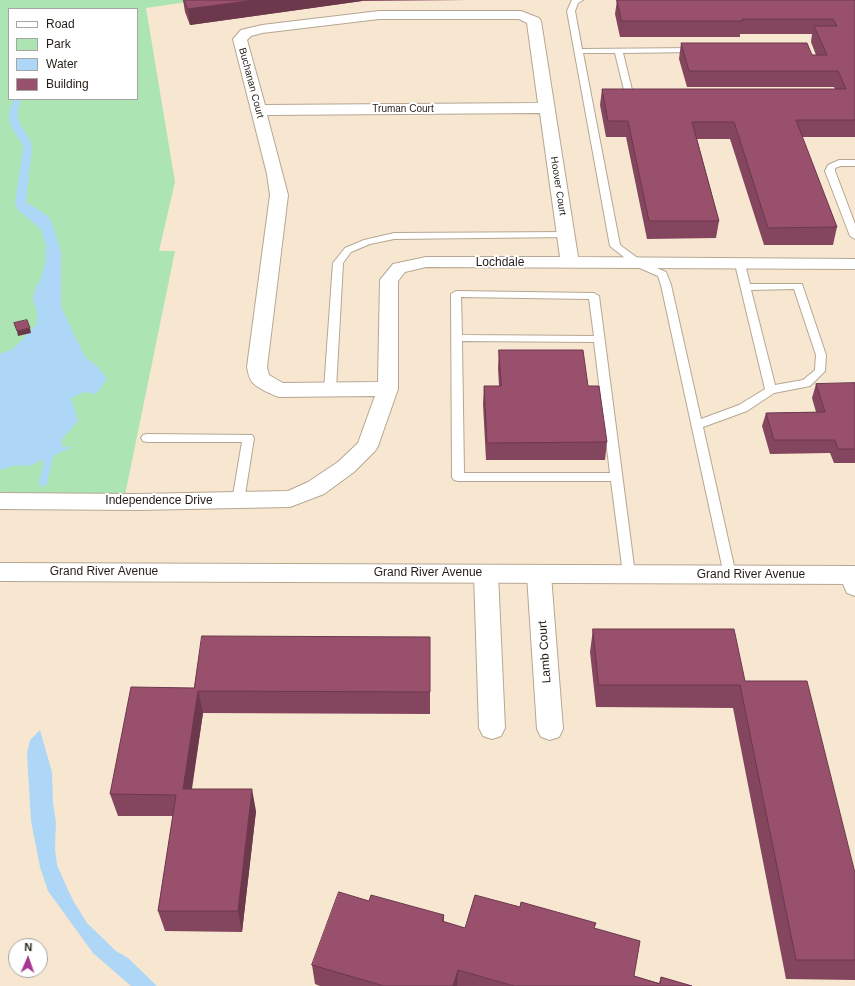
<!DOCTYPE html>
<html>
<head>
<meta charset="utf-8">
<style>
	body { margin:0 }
	#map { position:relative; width:855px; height:986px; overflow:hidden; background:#f7e7d1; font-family:Arial,sans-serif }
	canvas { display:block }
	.legend { position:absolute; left:8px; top:8px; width:130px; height:92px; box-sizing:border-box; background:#fff; border:1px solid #a7a5a1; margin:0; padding:5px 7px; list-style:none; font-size:12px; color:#231d15 }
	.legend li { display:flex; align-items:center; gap:8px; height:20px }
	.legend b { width:20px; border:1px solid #a7a5a1 }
	.north { position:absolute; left:8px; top:938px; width:40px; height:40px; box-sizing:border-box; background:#fff; border:1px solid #a7a5a1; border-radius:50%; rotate:2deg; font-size:11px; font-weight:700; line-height:16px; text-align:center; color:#231d15 }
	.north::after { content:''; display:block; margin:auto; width:14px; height:18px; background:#a63693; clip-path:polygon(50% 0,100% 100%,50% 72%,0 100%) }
</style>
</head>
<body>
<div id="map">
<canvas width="855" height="986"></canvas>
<ul class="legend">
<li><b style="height:5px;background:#fff"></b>Road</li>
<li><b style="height:11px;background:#ace5b3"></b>Park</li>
<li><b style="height:11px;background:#aed7f7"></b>Water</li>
<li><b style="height:11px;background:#99506d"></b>Building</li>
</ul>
<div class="north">N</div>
</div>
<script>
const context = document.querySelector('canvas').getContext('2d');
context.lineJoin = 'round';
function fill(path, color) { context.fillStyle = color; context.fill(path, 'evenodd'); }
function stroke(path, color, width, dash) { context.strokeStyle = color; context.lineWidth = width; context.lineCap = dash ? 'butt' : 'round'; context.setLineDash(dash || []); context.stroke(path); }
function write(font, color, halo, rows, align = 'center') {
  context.font = font + ' Arial,sans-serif'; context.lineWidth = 4; context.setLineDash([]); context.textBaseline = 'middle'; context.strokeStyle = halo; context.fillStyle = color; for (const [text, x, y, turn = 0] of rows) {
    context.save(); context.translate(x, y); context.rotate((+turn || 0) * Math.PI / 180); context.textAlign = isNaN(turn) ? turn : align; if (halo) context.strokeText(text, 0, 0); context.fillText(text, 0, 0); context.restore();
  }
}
const green = new Path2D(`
	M0,0H201L146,8L175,182L159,251H175L125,495L0,493ZM9,9H137V99H9Z`);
const water = new Path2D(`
	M14,99H21C10,126 29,128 32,147L26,202L48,216L52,223L61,252V307L85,357L98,367L107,379L96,394L84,392L71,398L78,421L62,439V447H73L29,466L16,465L0,470V354L13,349L37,324V312L33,299L35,289L40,281L45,264L46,246L41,229L18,210L15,203L23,148V145C11,127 4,120 14,99Z
	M40,730L52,772L53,803L56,823L55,848L57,865L68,890L74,902L87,923L116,951L128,958L157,986H131L93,953L48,891L40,867L31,821L27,754L30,740Z`);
const stream = new Path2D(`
	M49,453L53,456L47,484L43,487L39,484L45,456Z`);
const service = new Path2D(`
	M572,0H583L578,3L575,11L582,49L695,48L699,50L695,52L623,53L634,98L630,101L626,98L615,53H583L620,245L643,262L666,272L671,285L701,419L739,405L765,389L735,264L736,262L740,261L745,264L750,284H802L826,355L825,371L810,386L774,393L747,411L703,427L736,575L735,578L730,580L725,578L724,575L661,285L658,276L635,266L610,246L567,11ZM794,289L816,355L815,370L803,380L775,385L751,290Z
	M839,160H855V166H841L835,168V171L855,224V239L850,236L825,171L828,165Z
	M566,232L571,235L569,237L394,239L370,244L351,252L343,263L336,389L334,392H326L324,389L333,263L345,248L364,240L394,233Z
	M456,291L594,293L599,296L635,574L634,577L629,579L624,577L623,574L611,481H458L454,480L452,477L451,294ZM461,297L589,299L594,336L462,335ZM462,341L594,342L610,473H464Z
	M147,434L252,435L254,438L244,501L242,504L238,505L234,504L232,501L242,442H147L143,441L141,438L143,435Z`);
const minor = new Path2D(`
	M379,11H521L539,18L541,21L578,257L855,259V269L426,267L405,272L398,281V389L378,446L375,451L354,472L324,494L290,507L136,510L0,509V493L136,494L288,491L308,482L338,462L358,443L375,396L279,397C271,394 259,389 253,383C249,379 248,372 247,367L270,195L267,174L233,39L241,30L262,25ZM379,19H519L527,23L538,103L265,105L247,40L251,36L262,33ZM540,113L560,257H426L393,264L380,280L378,382L283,383L269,375L267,367L288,195L267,115Z
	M486,565L494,568L498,574L505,728L501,736L492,739L483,736L479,728L474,574L478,568Z
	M539,566L547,569L551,575L563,729L559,737L550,740L541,737L537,729L527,575L531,569Z
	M851,566L855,567V596L847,593L839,575L843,569Z`);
const secondary = new Path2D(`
	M0,563L855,566V584L0,581Z`);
const wall = new Path2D(`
	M183,0H468L362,1L190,25L185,12Z
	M617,0H855V137H802L837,227L833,245H764L730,139H697L719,221L716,238L647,239L626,137H606L600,105L602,89H835L834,87H687L679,59L681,43L816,55L811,42L812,34H740V37H620L615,14Z
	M499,350L588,386L607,442L605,460H486L483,404L484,386H499L498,368Z
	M855,383V463H834L830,453L770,454L762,426L766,413L816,412L812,398L816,384Z
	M593,629L745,681L855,873V980L786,979L733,708L596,707L590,652Z
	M430,637V714L203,713L192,789L256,811L242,932L165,931L158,911L173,816H118L110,794L194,688Z
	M369,901L444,915V922L465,928H594L634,976L659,983L661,977L692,986H320L315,984L312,965Z`);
const shadedWall = new Path2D(`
	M255,0H362V1L190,25L188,9Z
	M30,328L31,333L18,336L17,331Z
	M198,691L203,713L188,811L183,789Z
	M252,789L256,811L242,932L238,911Z
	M458,970L457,986H453Z`);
const building = new Path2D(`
	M184,0H255L188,9Z
	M617,0H855V120H796L837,227L768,228L734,122H692L719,221H649L628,121H608L602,89H846L838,71H689L681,43H807L812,55H827L814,26H837L833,19H742L743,21H622Z
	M27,320L30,328L17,331L14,323Z
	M499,350H583L588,386H599L607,442L487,443L484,386H501Z
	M855,383V449H838L835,440H774L766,413L825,412L816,384Z
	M593,629H734L745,681H807L855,873V960H796L740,685H599Z
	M202,636L430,637V692L198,691L183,789H252L238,911H158L176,795L110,794L131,687L194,688Z
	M339,892L369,901L371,895L444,915L442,921L465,928L475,895L520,907L521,902L596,923L594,928L640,941L634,976L660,984L661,977L692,986H514L458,970L453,986H384L312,965Z`);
const farStreetnames = [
	["Buchanan Court",251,83,75],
	["Truman Court",403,109],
	["Hoover Court",558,186,81]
];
const streetNames = [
	["Lochdale",500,263],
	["Independence Drive",159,501],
	["Grand River Avenue",104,572],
	["Grand River Avenue",428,573],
	["Grand River Avenue",751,575],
	["Lamb Court",545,652,-94]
];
fill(green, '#ace5b3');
fill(water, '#aed7f7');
fill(stream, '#aed7f7');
stroke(service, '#b6a792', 2);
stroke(minor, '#b6a792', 2);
stroke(secondary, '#b6a792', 2);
fill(service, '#fff');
fill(minor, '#fff');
fill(secondary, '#fff');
fill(wall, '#84455e');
fill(shadedWall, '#6b384c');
fill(building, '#99506d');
stroke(building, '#6b384c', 1);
write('10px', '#231d15', '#fff', farStreetnames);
write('12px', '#231d15', '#fff', streetNames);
</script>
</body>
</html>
